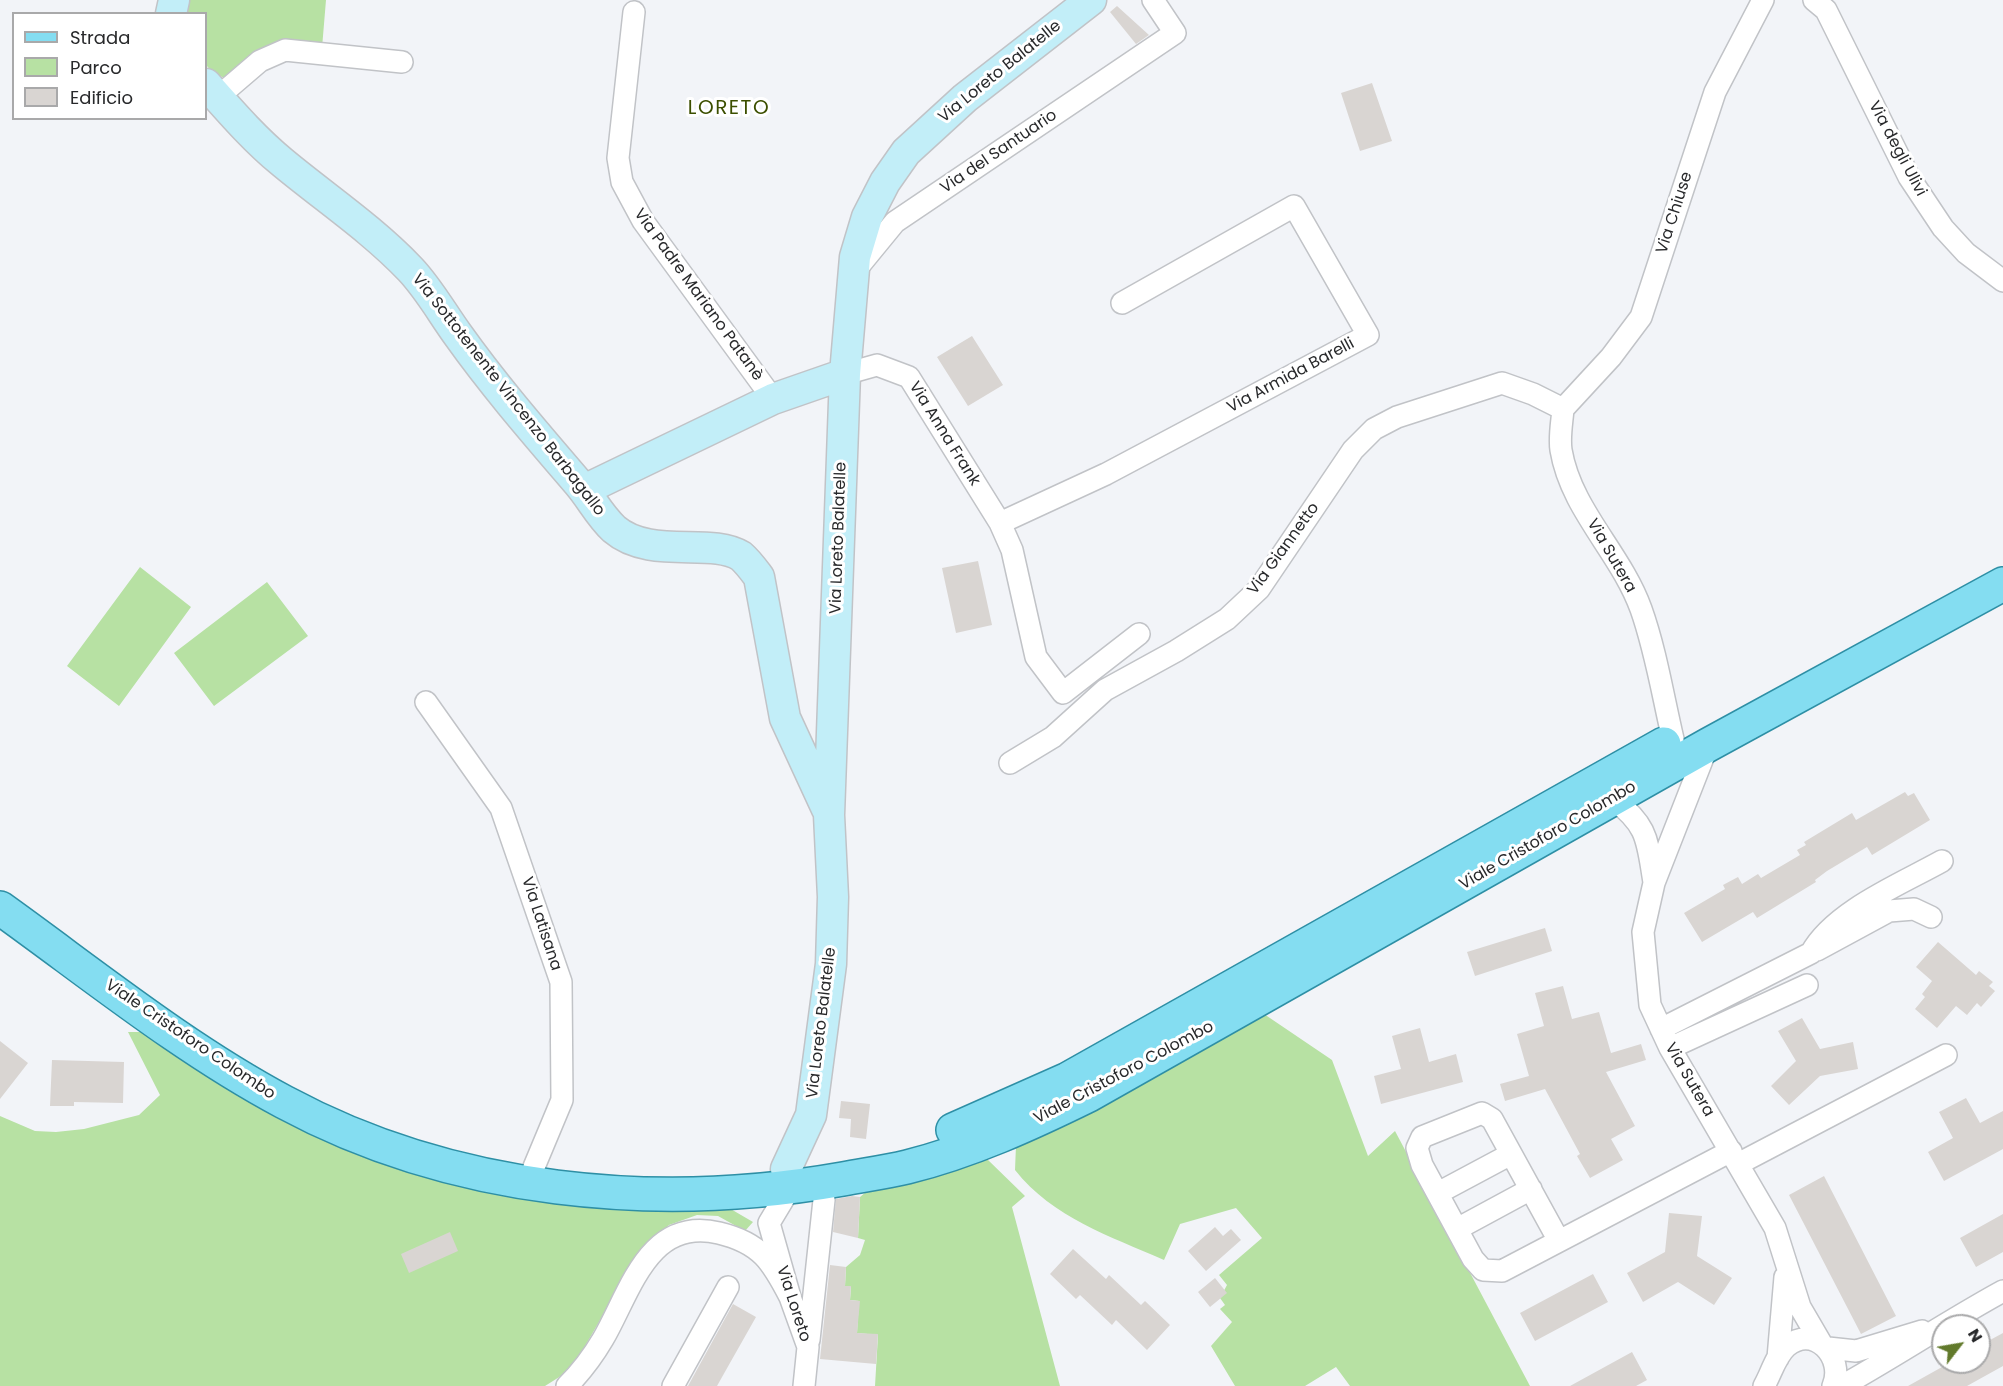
<!DOCTYPE html>
<html>
<head>
<meta charset="utf-8">
<style>
	body { margin:0 }
	#map { position:relative; width:2003px; height:1386px; overflow:hidden; background:#f2f4f8; font-family:Poppins,sans-serif }
	canvas { display:block }
	.legend { position:absolute; left:12px; top:12px; width:195px; height:108px; box-sizing:border-box; background:#fff; border:2px solid #a9a9aa; margin:0; padding:8px 10px; list-style:none; font-size:18px; color:#28292b }
	.legend li { display:flex; align-items:center; gap:12px; height:30px }
	.legend b { width:30px; border:2px solid #a9a9aa }
	.north { position:absolute; left:1931px; top:1314px; width:60px; height:60px; box-sizing:border-box; background:#fff; border:2px solid #a9a9aa; border-radius:50%; rotate:59deg; font-size:16px; font-weight:700; line-height:24px; text-align:center; color:#28292b }
	.north::after { content:''; display:block; margin:auto; width:21px; height:27px; background:#627a2c; clip-path:polygon(50% 0,100% 100%,50% 72%,0 100%) }
</style>
</head>
<body>
<div id="map">
<canvas width="2003" height="1386"></canvas>
<ul class="legend">
<li><b style="height:8px;background:#84ddf1"></b>Strada</li>
<li><b style="height:16px;background:#b7e1a3"></b>Parco</li>
<li><b style="height:16px;background:#d9d5d2"></b>Edificio</li>
</ul>
<div class="north">N</div>
</div>
<script>
const context = document.querySelector('canvas').getContext('2d');
context.lineJoin = 'round';
function fill(path, color) { context.fillStyle = color; context.fill(path, 'evenodd'); }
function stroke(path, color, width, dash) { context.strokeStyle = color; context.lineWidth = width; context.lineCap = dash ? 'butt' : 'round'; context.setLineDash(dash || []); context.stroke(path); }
function write(font, color, halo, rows, align = 'center') {
  context.font = font + ' Poppins,sans-serif'; context.lineWidth = 6; context.setLineDash([]); context.textBaseline = 'middle'; context.strokeStyle = halo; context.fillStyle = color; for (const [text, x, y, turn = 0] of rows) {
    context.save(); context.translate(x, y); context.rotate((+turn || 0) * Math.PI / 180); context.textAlign = isNaN(turn) ? turn : align; if (halo) context.strokeText(text, 0, 0); context.fillText(text, 0, 0); context.restore();
  }
}
const green = new Path2D(`
	M181,0H326L322,48L225,78L214,74L206,65V14L182,13Z
	M140,567L191,607L119,706L67,666Z
	M267,582L308,636L214,706L174,653Z
	M1264,1014L1332,1060L1368,1156L1395,1131L1530,1386H1350L1336,1367L1305,1386H1235L1211,1346L1232,1322L1220,1309L1225,1305L1220,1298L1227,1285L1219,1275L1262,1238L1236,1208L1180,1224L1164,1260C1110,1236 1053,1218 1015,1170L1016,1145Z
	M128,1032H154L333,1138L729,1208L753,1222L745,1231L718,1216L697,1215L669,1225L635,1259L572,1369L545,1386H0V1116L35,1131L56,1132L84,1129L139,1115L160,1095Z
	M969,1158L976,1164L987,1159L1025,1196L1012,1207L1060,1386H875L878,1335L857,1333L859,1301L850,1300L851,1287L845,1286L846,1267L860,1255L865,1240L858,1238L860,1197L873,1186Z`);
const building = new Path2D(`
	M1117,6L1149,35L1136,44L1110,12Z
	M1372,83L1392,141L1360,151L1341,93Z
	M972,336L1003,385L968,406L937,357Z
	M978,561L992,625L956,633L942,568Z
	M1905,792L1908,796L1914,793L1930,820L1872,855L1867,847L1827,871L1815,880L1816,882L1757,918L1753,912L1702,942L1684,913L1725,889L1723,885L1738,877L1742,884L1758,874L1761,878L1800,855L1797,850L1806,845L1804,842L1852,813L1856,820Z
	M1545,928L1552,951L1475,976L1467,952Z
	M1938,942L1976,975L1979,971L1993,982L1989,986L1995,991L1981,1007L1977,1003L1967,1015L1956,1006L1937,1028L1915,1009L1925,997L1922,994L1932,981L1916,967Z
	M1563,986L1572,1019L1599,1012L1611,1053L1641,1044L1646,1060L1606,1072L1635,1126L1611,1139L1623,1160L1590,1178L1577,1156L1580,1154L1545,1089L1505,1101L1500,1084L1529,1076L1517,1034L1544,1026L1535,993Z
	M1802,1018L1820,1049L1853,1042L1858,1069L1820,1076L1789,1105L1771,1086L1796,1061L1778,1031Z
	M1420,1028L1429,1062L1456,1054L1463,1082L1381,1104L1374,1076L1401,1069L1392,1036Z
	M0,1041L28,1063L0,1099Z
	M52,1060L124,1062L123,1103L74,1102V1106H50Z
	M1966,1098L1980,1123L2003,1111V1149L1944,1181L1928,1152L1953,1138L1939,1112Z
	M841,1101L870,1104L866,1139L850,1137L851,1119L839,1118Z
	M1824,1176L1896,1316L1861,1334L1789,1195Z
	M852,1196L860,1197L858,1238L833,1232L836,1199Z
	M1669,1213L1702,1216L1697,1256L1732,1278L1714,1305L1678,1282L1643,1302L1627,1273L1665,1252Z
	M2003,1214V1252L1976,1267L1960,1238Z
	M1215,1227L1223,1236L1231,1229L1241,1240L1206,1271L1188,1251Z
	M450,1232L458,1251L409,1273L401,1254Z
	M1073,1249L1106,1279L1109,1275L1141,1305L1145,1301L1170,1325L1147,1350L1116,1320L1112,1325L1080,1295L1076,1299L1050,1274Z
	M830,1265L846,1267L845,1286H851L850,1300L860,1301L857,1333L878,1334L876,1364L820,1359Z
	M1593,1274L1608,1302L1535,1341L1520,1313Z
	M1215,1278L1227,1293L1210,1307L1198,1292Z
	M733,1304L756,1317L726,1370L717,1386H688Z
	M2003,1333V1366L1967,1386H1908L1951,1362H1979V1346Z
	M1632,1352L1647,1380L1636,1386H1570Z`);
const street = new Path2D(`
	M1814,0L1826,10L1909,177L1943,228L1966,253L2003,281
	M634,12L618,158L622,182L643,221L773,399
	M218,97L260,61L285,50L402,62
	M854,272L895,222L1175,33L1153,0
	M845,374L877,365L909,377L1000,523L1012,550L1036,657L1063,693L1139,634
	M1563,409L1611,357L1641,317L1715,92L1763,0
	M1563,409C1562,422 1559,437 1561,450C1571,510 1621,553 1641,609C1656,651 1663,697 1673,739
	M1000,523L1106,474L1368,335L1294,206L1122,303
	M426,702L501,808L561,982L562,1100L534,1167
	M1708,745L1654,883L1643,932L1650,1005L1670,1048L1775,1228L1800,1307L1821,1343
	M1010,763L1053,737L1105,690L1176,651L1227,619L1259,589L1353,450L1374,429L1397,417L1502,383L1533,394L1563,409
	M1613,799C1649,826 1647,841 1654,882
	M1817,950L1889,911L1914,909L1931,917
	M1661,1029L1811,953C1834,911 1901,884 1942,861
	M1670,1048L1807,985
	M1738,1164L1946,1055
	M790,1188L769,1223L790,1297L808,1347L804,1386
	M1438,1193L1511,1154
	M1457,1229L1531,1189
	M1559,1241L1492,1119L1482,1113L1422,1137L1417,1148L1422,1165L1473,1259L1483,1270L1502,1271L1731,1151
	M809,1340L824,1200
	M1828,1348L1856,1351L1922,1331
	M1778,1358L1785,1277
	M567,1386C581,1372 593,1356 603,1339C630,1293 648,1216 719,1233C761,1243 772,1262 790,1297
	M673,1386L728,1287
	M1764,1386C1771,1374 1776,1355 1787,1346C1815,1324 1845,1358 1833,1386
	M1842,1386C1896,1356 1948,1321 2003,1291`);
const secondary = new Path2D(`
	M171,14L174,0
	M206,84C230,111 254,139 282,162C324,197 372,229 410,269C429,289 442,313 458,335C495,387 537,435 578,483C591,498 599,515 614,529C650,560 711,537 741,556C748,562 753,569 759,577L785,718L827,809
	M584,490L773,399L845,374
	M790,1188L786,1169L811,1115L831,964L833,897L829,815L845,374L855,257L867,217L885,182L906,152L965,98L1091,0`);
const primary = new Path2D(`
	M0,908C92,974 183,1048 284,1102C453,1193 656,1212 843,1179C864,1175 886,1172 907,1167C971,1151 1030,1124 1089,1095L1708,745L2003,584
	M953,1130L1068,1079L1664,744`);
const streetNames = [
	["Via Loreto Balatelle",1000,72,-39],
	["Via degli Ulivi",1897,149,62],
	["Via del Santuario",999,152,-34],
	["Via Chiuse",1675,213,-72],
	["Via Padre Mariano Patanè",698,295,54],
	["Via Armida Barelli",1291,376,-28],
	["Via Sottotenente Vincenzo Barbagallo",508,395,52],
	["Via Anna Frank",944,434,58],
	["Via Loreto Balatelle",839,538,-88],
	["Via Giannetto",1284,549,-54],
	["Via Sutera",1611,556,60],
	["Viale Cristoforo Colombo",1548,836,-30],
	["Via Latisana",541,924,72],
	["Via Loreto Balatelle",822,1023,-83],
	["Viale Cristoforo Colombo",190,1040,34],
	["Viale Cristoforo Colombo",1124,1073,-28],
	["Via Sutera",1689,1080,60],
	["Via Loreto",793,1304,72]
];
const quarterNames = [
	["LORETO",729,109]
];
fill(green, '#b7e1a3');
fill(building, '#d9d5d2');
stroke(street, '#c1c3c7', 24);
stroke(secondary, '#c1c3c7', 33);
stroke(primary, '#2e8fa5', 36);
stroke(street, '#fff', 21);
stroke(secondary, '#c2eef8', 30);
stroke(primary, '#84ddf1', 33);
write('16px', '#28292b', '#fff', streetNames);
context.letterSpacing = '1.5px';
write('20px', '#3c4f00', '#fff', quarterNames);
context.letterSpacing = '0px';
</script>
</body>
</html>
